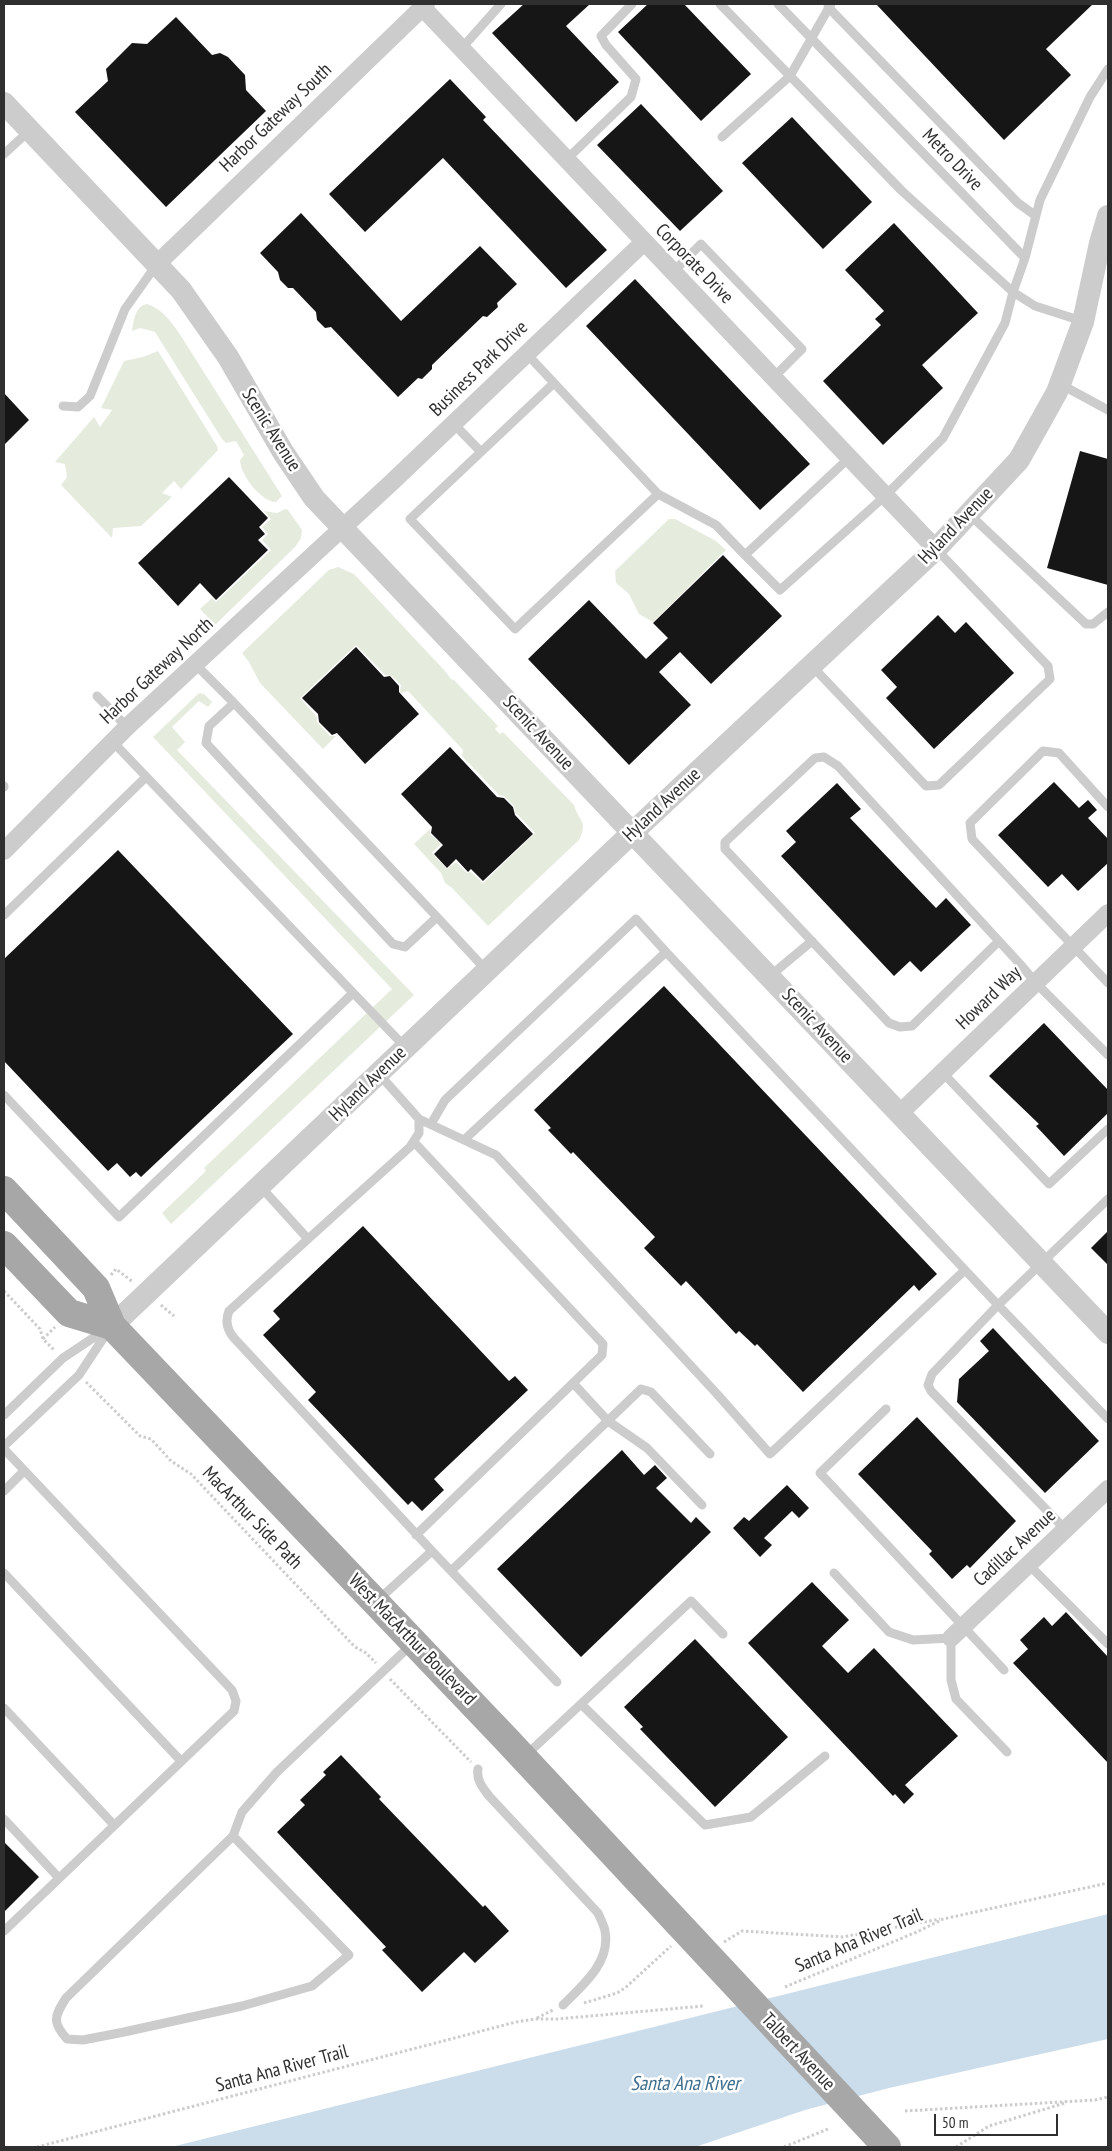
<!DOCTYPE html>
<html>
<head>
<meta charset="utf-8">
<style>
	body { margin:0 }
	#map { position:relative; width:1112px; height:2151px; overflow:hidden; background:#fff; font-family:"PT Sans Narrow",sans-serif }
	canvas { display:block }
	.frame { position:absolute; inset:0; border:5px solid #2f2f2f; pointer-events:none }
	.scale { position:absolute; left:934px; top:2114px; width:124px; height:22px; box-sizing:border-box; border:2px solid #2f2f2f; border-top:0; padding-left:6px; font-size:15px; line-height:18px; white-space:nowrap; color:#2f2f2f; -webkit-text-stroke:4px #fff; paint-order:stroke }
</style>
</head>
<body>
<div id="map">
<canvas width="1112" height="2151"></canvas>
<div class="frame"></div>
<div class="scale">50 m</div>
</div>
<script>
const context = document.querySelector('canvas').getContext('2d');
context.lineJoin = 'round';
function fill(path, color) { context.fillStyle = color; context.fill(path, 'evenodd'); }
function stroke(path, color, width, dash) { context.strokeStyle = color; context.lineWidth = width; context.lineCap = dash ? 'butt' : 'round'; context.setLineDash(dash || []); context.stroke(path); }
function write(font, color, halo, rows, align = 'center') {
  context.font = font + ' "PT Sans Narrow",sans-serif'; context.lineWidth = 5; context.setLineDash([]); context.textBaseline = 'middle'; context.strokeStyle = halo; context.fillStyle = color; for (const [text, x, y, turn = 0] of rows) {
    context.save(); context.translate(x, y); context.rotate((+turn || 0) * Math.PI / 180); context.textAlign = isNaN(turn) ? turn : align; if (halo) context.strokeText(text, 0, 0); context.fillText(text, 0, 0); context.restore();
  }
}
const green = new Path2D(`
	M147,304C163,309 172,323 181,336L282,496L276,502C261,502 240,474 240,460L244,455L236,441L226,443L222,439L155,332L140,328L132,331C134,320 135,306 147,304Z
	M158,351L217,446L218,450L181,489L174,481L162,493L172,497L141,526L113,528L112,538L61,485L67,477L65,464L55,462L94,417L100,427L112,410L101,408L124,361L143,357Z
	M285,509L288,510L302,530L301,538L296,546L215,625L200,609L212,598L216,602L271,550L262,540L268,534L262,527L271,519L264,511L277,513Z
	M669,519H675L716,541L726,550L653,622L639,614L629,594L616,583L615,571Z
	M338,567L354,574L445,671L451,679L454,680L498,726L495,729L500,734L503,732L574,805C578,821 589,820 579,840L488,926L452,888L445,883L441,873L414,844L430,829V834L441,844L432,853L447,869L456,862L467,873L471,872L483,883L535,833L515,812L514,806L504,796L499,795L462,756L463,750L408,691L401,693L400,691L401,685L392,676L385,675L356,645L300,698L317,717V722L330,736H336L323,749L260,683L249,662L242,653L329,570Z
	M199,693L204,694L212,702L208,707L199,701L172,727L185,742L177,750L414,995L171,1224L162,1213L206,1171L204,1168L392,989L153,737Z`);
const water = new Path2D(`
	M1108,1914V2039L889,2088L805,2110L695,2147H171Z`);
const building = new Path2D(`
	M524,4H590L566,26L619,82L576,122L492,33Z
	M648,4H684L751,74L701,121L618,32Z
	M876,4H1093L1046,49L1071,75L1004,140Z
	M176,17L212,55L220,53L228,57L245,75L246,90L266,111L166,207L75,112L108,81L106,69L132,43L147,44Z
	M450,79L486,117L483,120L607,250L566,288L443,158L365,232L329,194Z
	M641,104L723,191L680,231L597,145Z
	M792,117L872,202L823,249L742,163Z
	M301,213L401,321L480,246L517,284L497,303L498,307L487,317L483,316L432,365V369L422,379L418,378L398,397L331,327L325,328L317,320L316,312L293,288H288L280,280L278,272L260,253Z
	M894,223L978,313L922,365L943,388L883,445L823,381L881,325L875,319L884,311L845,270Z
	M635,279L810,464L760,510L586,326Z
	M4,393L29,420L4,445Z
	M1080,451L1108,459V585L1047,568Z
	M229,477L268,518L259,527L265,534L258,540L268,550L216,600L200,583L178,606L138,563Z
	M723,555L782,616L711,684L680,652L659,672L691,705L629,765L528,659L589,600L646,659L668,638L653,623Z
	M938,615L955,633L966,622L1014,673L934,749L886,698L897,687L881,670Z
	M356,647L384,677L390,676L399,686V692L419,714L365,764L337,733L332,735L319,722L318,714L302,698Z
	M450,747L497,797L504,798L513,807L515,815L533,834L483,881L471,869L468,872L456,859L447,868L434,854L443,845L431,833L432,827L401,794Z
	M1054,782L1079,808L1088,800L1097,810L1088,818L1108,839V863L1078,891L1062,874L1048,887L998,835Z
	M837,783L861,809L850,818L936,908L946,898L971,925L921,972L910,961L894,976L781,856L796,842L786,831Z
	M118,850L293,1034L141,1177L136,1172L130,1177L117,1163L108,1171L4,1061V959Z
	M664,986L937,1274L919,1291L914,1285L803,1392L757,1344L755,1346L739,1331L736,1334L686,1281L681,1286L644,1248L655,1237L573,1152L571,1154L548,1130L551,1128L534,1110Z
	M1044,1023L1108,1090V1113L1064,1156L1036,1126L1039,1124L989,1076Z
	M363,1226L509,1381L515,1376L528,1390L434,1479L444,1490L422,1511L412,1501L408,1505L308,1400L316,1392L263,1335L280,1319L273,1311Z
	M1108,1231V1265L1091,1248Z
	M993,1328L1099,1441L1045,1493L957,1402L959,1379L989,1351L980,1341Z
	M917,1417L1016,1521L970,1568L967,1565L952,1579L929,1554L932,1551L858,1474Z
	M622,1450L644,1475L655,1465L667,1478L656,1488L691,1523L696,1517L711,1532L581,1657L497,1569Z
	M787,1485L809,1508L799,1518L792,1511L764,1538L772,1545L760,1557L733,1528L744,1517L749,1521Z
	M812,1582L849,1620L822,1646L848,1673L874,1648L958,1736L905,1785L914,1794L904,1804L895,1794L893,1796L748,1643Z
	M1066,1612L1108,1657V1763L1013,1663L1028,1649L1020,1640L1044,1617L1052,1626Z
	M695,1639L788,1737L715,1807L640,1729L643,1727L624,1707Z
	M341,1755L381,1797L379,1799L483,1907L485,1905L509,1931L475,1963L464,1952L422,1992L382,1950L386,1947L277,1832L305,1805L300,1800L326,1775L323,1772Z
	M4,1842L39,1877L4,1912Z`);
const path = new Path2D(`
	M111,1275L116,1269L133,1282
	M4,1291L40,1329L43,1339L55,1351
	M161,1305L174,1316
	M43,1339L55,1327
	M86,1382L140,1436L151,1439L171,1461L191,1474L355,1647L366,1653L376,1663
	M390,1679L471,1762
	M724,1942L742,1931L843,1937L940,1919
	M785,1987L919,1931L943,1919L1108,1883
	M584,2003L617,1993L625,1988L671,1946
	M537,2018L553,2010
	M905,2111L1095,2100L1108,2097
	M37,2147L516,2022L535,2019H557L703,2006
	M784,2147L828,2129
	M956,2147L989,2126L1065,2103`);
const service = new Path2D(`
	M720,4L902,191L1013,292L1005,323L943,438L885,496L780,590L745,555
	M778,4L1025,258L1013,292L1035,306L1082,321
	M828,7L1018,203L1036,216
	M461,49L501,4
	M722,137L790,76L831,4
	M4,154L29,131
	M566,160L631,97L636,79L606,45L601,36L632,4
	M1025,258L1040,200L1090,97L1108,69
	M673,272L701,244L802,349L773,378
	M526,353L554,383L410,519L515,629L658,494L716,525L745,555L849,458
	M554,383L658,494
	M1060,384L1108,410
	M63,406L78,407L90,396L125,309L157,264
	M453,423L481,452
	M969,514L1086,624H1093L1108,612
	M195,664L234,703L437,917L405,947L393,944L206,743L209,726L234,703
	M812,666L926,786L939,785L1050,679L1048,666L936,549
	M97,696L127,727
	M113,742L406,1048
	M4,786V787
	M1108,807L1059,753L1043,751L970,823L972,839L1108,983
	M4,915L146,777
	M437,917L487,971
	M999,941L912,1026L900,1027L889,1023L725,849V842L815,758L824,757L838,766L1020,964L1036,983L1108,1055
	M666,952L965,1270
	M770,976L812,941
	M942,1072L1049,1184L1108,1129
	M4,1095L119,1217L353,993
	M419,1119L496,1155L717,1394L770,1454L965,1270L998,1305L932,1374L928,1385L931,1391L1065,1529
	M431,1124L445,1100L636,919L666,952L464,1140
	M414,1142L603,1344L602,1355L416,1535
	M260,1186L308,1239L229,1311C225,1321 227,1330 234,1338L432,1551L378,1600
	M1108,1199L998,1305L1108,1419
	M308,1239L410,1147L419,1133V1119L379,1074
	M573,1383L608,1421L647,1448L702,1505
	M886,1409L820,1473L1004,1670
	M4,1415L63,1358L105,1330
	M4,1446L79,1375L110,1328
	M4,1449L232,1690L236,1701L234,1711L4,1931
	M4,1491L24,1471
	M432,1551L557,1682
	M1028,1564L1108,1644
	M451,1571L641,1389L651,1392L710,1454
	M4,1573L181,1761
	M834,1573L889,1632L913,1640L951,1638V1680L956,1699L1007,1752
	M581,1704L691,1601L723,1634
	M4,1708L114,1825
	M525,1756L581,1704L705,1825L751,1817L825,1756
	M478,1769C476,1780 483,1788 489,1796L598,1913C600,1918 604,1925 605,1931C611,1962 583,1985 563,2005
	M4,1819L59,1878
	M233,1836L349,1955L312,1986L242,2006L124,2032L83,2040L67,2039C52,2022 54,2017 66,1998L233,1836L242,1812L277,1772L412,1644`);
const minor = new Path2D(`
	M422,7L936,549
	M157,264L426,4
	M4,851L127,727L391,483L644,242
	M900,1113L1108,913
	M951,1638L1108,1489`);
const tertiary = new Path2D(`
	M4,103L181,290L228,357L283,452L314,498L1108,1333
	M112,1326L632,833L936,549L1019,460L1057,392L1083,322L1100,243L1108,216`);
const primary = new Path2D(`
	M4,1190L96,1288L112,1326L506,1739L887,2147
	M4,1245L69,1313L112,1326`);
const streetNames = [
	["Harbor Gateway South",276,118,-44],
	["Metro Drive",952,160,46],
	["Corporate Drive",694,264,46],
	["Business Park Drive",479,369,-44],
	["Scenic Avenue",271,430,58],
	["Hyland Avenue",956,526,-46],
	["Harbor Gateway North",157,671,-43],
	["Scenic Avenue",538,733,47],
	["Hyland Avenue",662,805,-43],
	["Howard Way",989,998,-44],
	["Scenic Avenue",817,1026,47],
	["Hyland Avenue",368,1084,-44],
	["MacArthur Side Path",252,1518,46],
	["Cadillac Avenue",1015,1548,-43],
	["West MacArthur Boulevard",412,1640,46],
	["Santa Ana River Trail",859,1941,-23],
	["Talbert Avenue",798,2052,47],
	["Santa Ana River Trail",282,2069,-15]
];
const waterNames = [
	["Santa Ana River",685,2084]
];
fill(green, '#e5ecde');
fill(water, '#cbddeb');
fill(building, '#161616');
stroke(path, '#ccc', 3, [2.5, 2.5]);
stroke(service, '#ccc', 9);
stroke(minor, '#ccc', 18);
stroke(tertiary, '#ccc', 22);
stroke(primary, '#a7a7a7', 28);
write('19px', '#2f2f2f', '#fff', streetNames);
write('italic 20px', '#406e8e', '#fff', waterNames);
</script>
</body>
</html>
